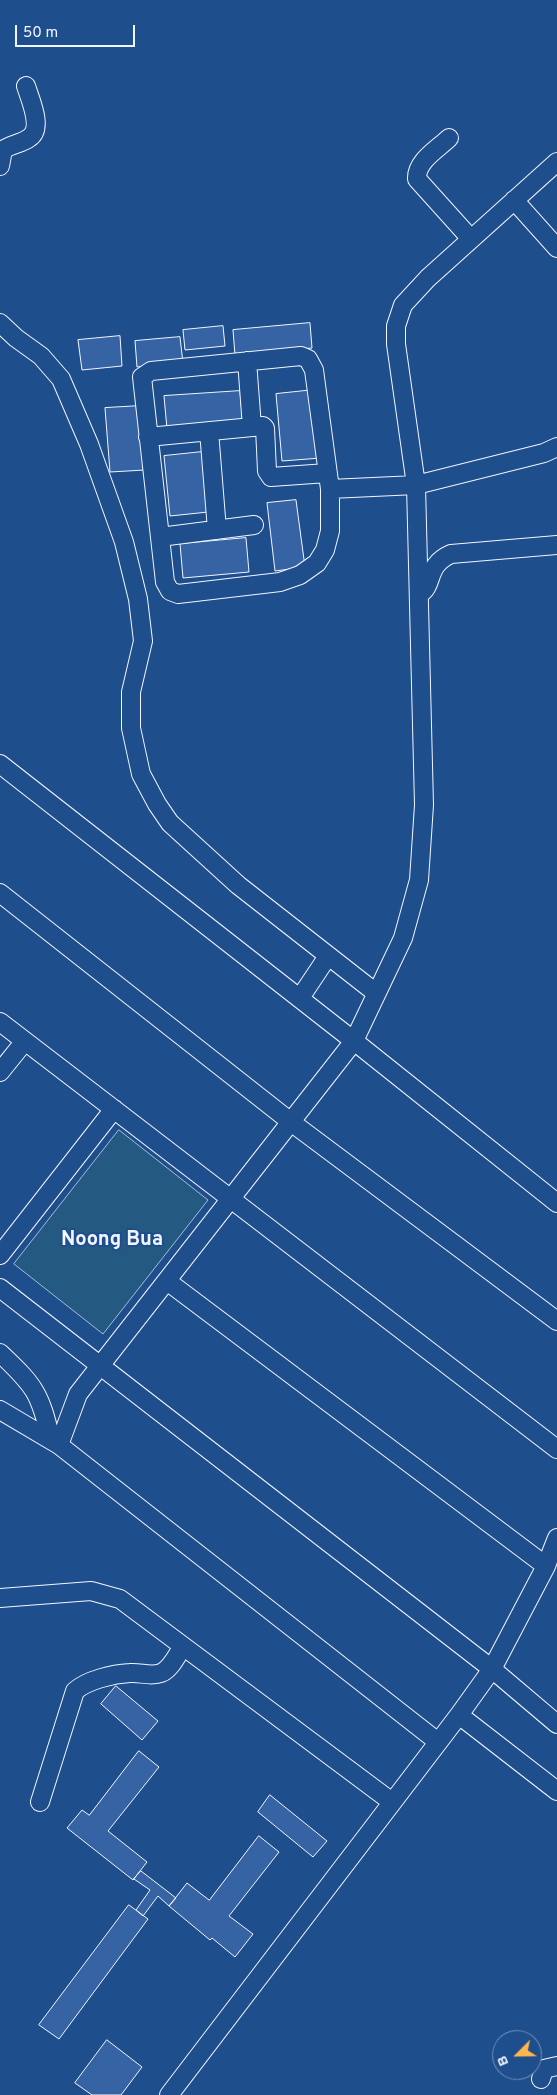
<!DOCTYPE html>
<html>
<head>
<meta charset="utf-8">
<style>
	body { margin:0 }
	#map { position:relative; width:557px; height:2095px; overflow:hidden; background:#1f4e8c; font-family:Overpass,sans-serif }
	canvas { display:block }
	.north { position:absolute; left:492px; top:2030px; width:50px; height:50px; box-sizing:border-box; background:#1f4e8c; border:1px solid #7391ba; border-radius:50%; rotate:247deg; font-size:14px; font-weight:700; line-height:20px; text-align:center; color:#f2f6ff }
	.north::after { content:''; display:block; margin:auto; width:18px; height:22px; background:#ffb74d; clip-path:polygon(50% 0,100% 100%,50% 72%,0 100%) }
	.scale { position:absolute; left:15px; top:25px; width:120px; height:22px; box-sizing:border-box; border:2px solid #f2f6ff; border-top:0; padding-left:6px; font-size:15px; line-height:18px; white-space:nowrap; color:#f2f6ff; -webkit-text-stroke:4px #1f4e8c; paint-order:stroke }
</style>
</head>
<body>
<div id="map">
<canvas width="557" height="2095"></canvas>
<div class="north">B</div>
<div class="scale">50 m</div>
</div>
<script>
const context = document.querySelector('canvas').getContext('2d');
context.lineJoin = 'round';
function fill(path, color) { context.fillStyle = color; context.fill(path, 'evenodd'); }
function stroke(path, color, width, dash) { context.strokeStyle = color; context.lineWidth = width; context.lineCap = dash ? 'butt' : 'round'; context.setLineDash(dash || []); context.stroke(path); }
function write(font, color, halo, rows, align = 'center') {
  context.font = font + ' Overpass,sans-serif'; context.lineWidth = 4; context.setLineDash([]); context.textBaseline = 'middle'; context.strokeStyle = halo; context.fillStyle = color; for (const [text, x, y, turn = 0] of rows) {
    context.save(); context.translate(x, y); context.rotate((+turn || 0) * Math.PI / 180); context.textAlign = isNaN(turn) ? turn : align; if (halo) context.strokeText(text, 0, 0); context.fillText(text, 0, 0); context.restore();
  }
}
const green = new Path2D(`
	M119,1130L208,1200L103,1334L14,1264Z`);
const building = new Path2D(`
	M310,323L312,348L235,355L233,330Z
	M223,326L225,346L185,350L183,330Z
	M120,336L122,366L82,370L78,340Z
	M180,337L183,363L137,367L135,341Z
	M314,390L321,458L282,461L276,394Z
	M240,391L243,425L167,429L164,396Z
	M140,406L145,470L110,472L105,408Z
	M202,452L208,512L170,516L164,456Z
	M296,500L305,567L275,571L267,503Z
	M246,538L249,572L183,578L180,544Z
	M116,1686L158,1721L142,1740L101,1704Z
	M139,1751L159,1767L108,1831L147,1862L133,1880L67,1828L82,1810L89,1815Z
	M270,1795L327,1841L313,1857L258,1812Z
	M259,1836L279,1852L229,1916L253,1934L235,1957L212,1938L210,1940L169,1906L187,1883L209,1900Z
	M141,1871L176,1898L169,1906L158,1896L143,1916L136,1910L150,1890L134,1879Z
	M129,1905L148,1919L59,2039L39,2025Z
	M107,2040L142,2067L121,2095H92L75,2083Z`);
const minor = new Path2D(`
	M449,138C438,149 416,161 417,179L471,239
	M0,166L3,150C11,144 21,144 29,138C44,129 30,99 26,86
	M514,200L557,248
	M0,323L16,338L41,356L61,379L89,444L124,542L138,599L143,641L131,692V728L141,774L157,804L170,823L238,885L376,993
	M301,356L308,359L314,370L330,489V531L325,550L317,563L300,575L280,582L178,594L170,591L165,582L142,377L151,371Z
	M247,361L252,427
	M209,431L217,530
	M148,437L263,426L265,428L267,471L271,477L327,473
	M330,489L416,485L544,453L557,447
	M160,537L254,525
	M419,594C435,586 424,566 451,554L557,545
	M0,764L354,1041L557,1203
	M0,893L291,1122L557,1321
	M300,998L328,956
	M0,1022L557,1449
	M0,1072L25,1041
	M0,1255L114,1109
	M167,1281L546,1566
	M0,1288L492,1669L546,1566L557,1538
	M0,1353C35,1386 40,1393 51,1440
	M0,1410L59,1445L438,1742
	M59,1445L78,1394L354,1041L403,938L419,880L424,805L416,485L396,344V326L403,305L428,278L557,162
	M0,1598L91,1591L120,1599L392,1802
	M459,1715L557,1791
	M40,1802L75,1691C87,1680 113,1674 130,1673C140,1672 151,1677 161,1673C171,1669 177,1655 183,1646
	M541,2079L544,2069L557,2066
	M169,2095L459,1715L492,1669L557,1724`);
const districtNames = [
	["Noong Bua",112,1241]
];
fill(green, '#245a82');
stroke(green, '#a8bbd7', 1);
fill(building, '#3563a3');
stroke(building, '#f2f6ff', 1);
stroke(minor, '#f2f6ff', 20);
stroke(minor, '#1f4e8c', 18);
write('bold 20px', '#f2f6ff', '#1f4e8c', districtNames);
</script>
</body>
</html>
